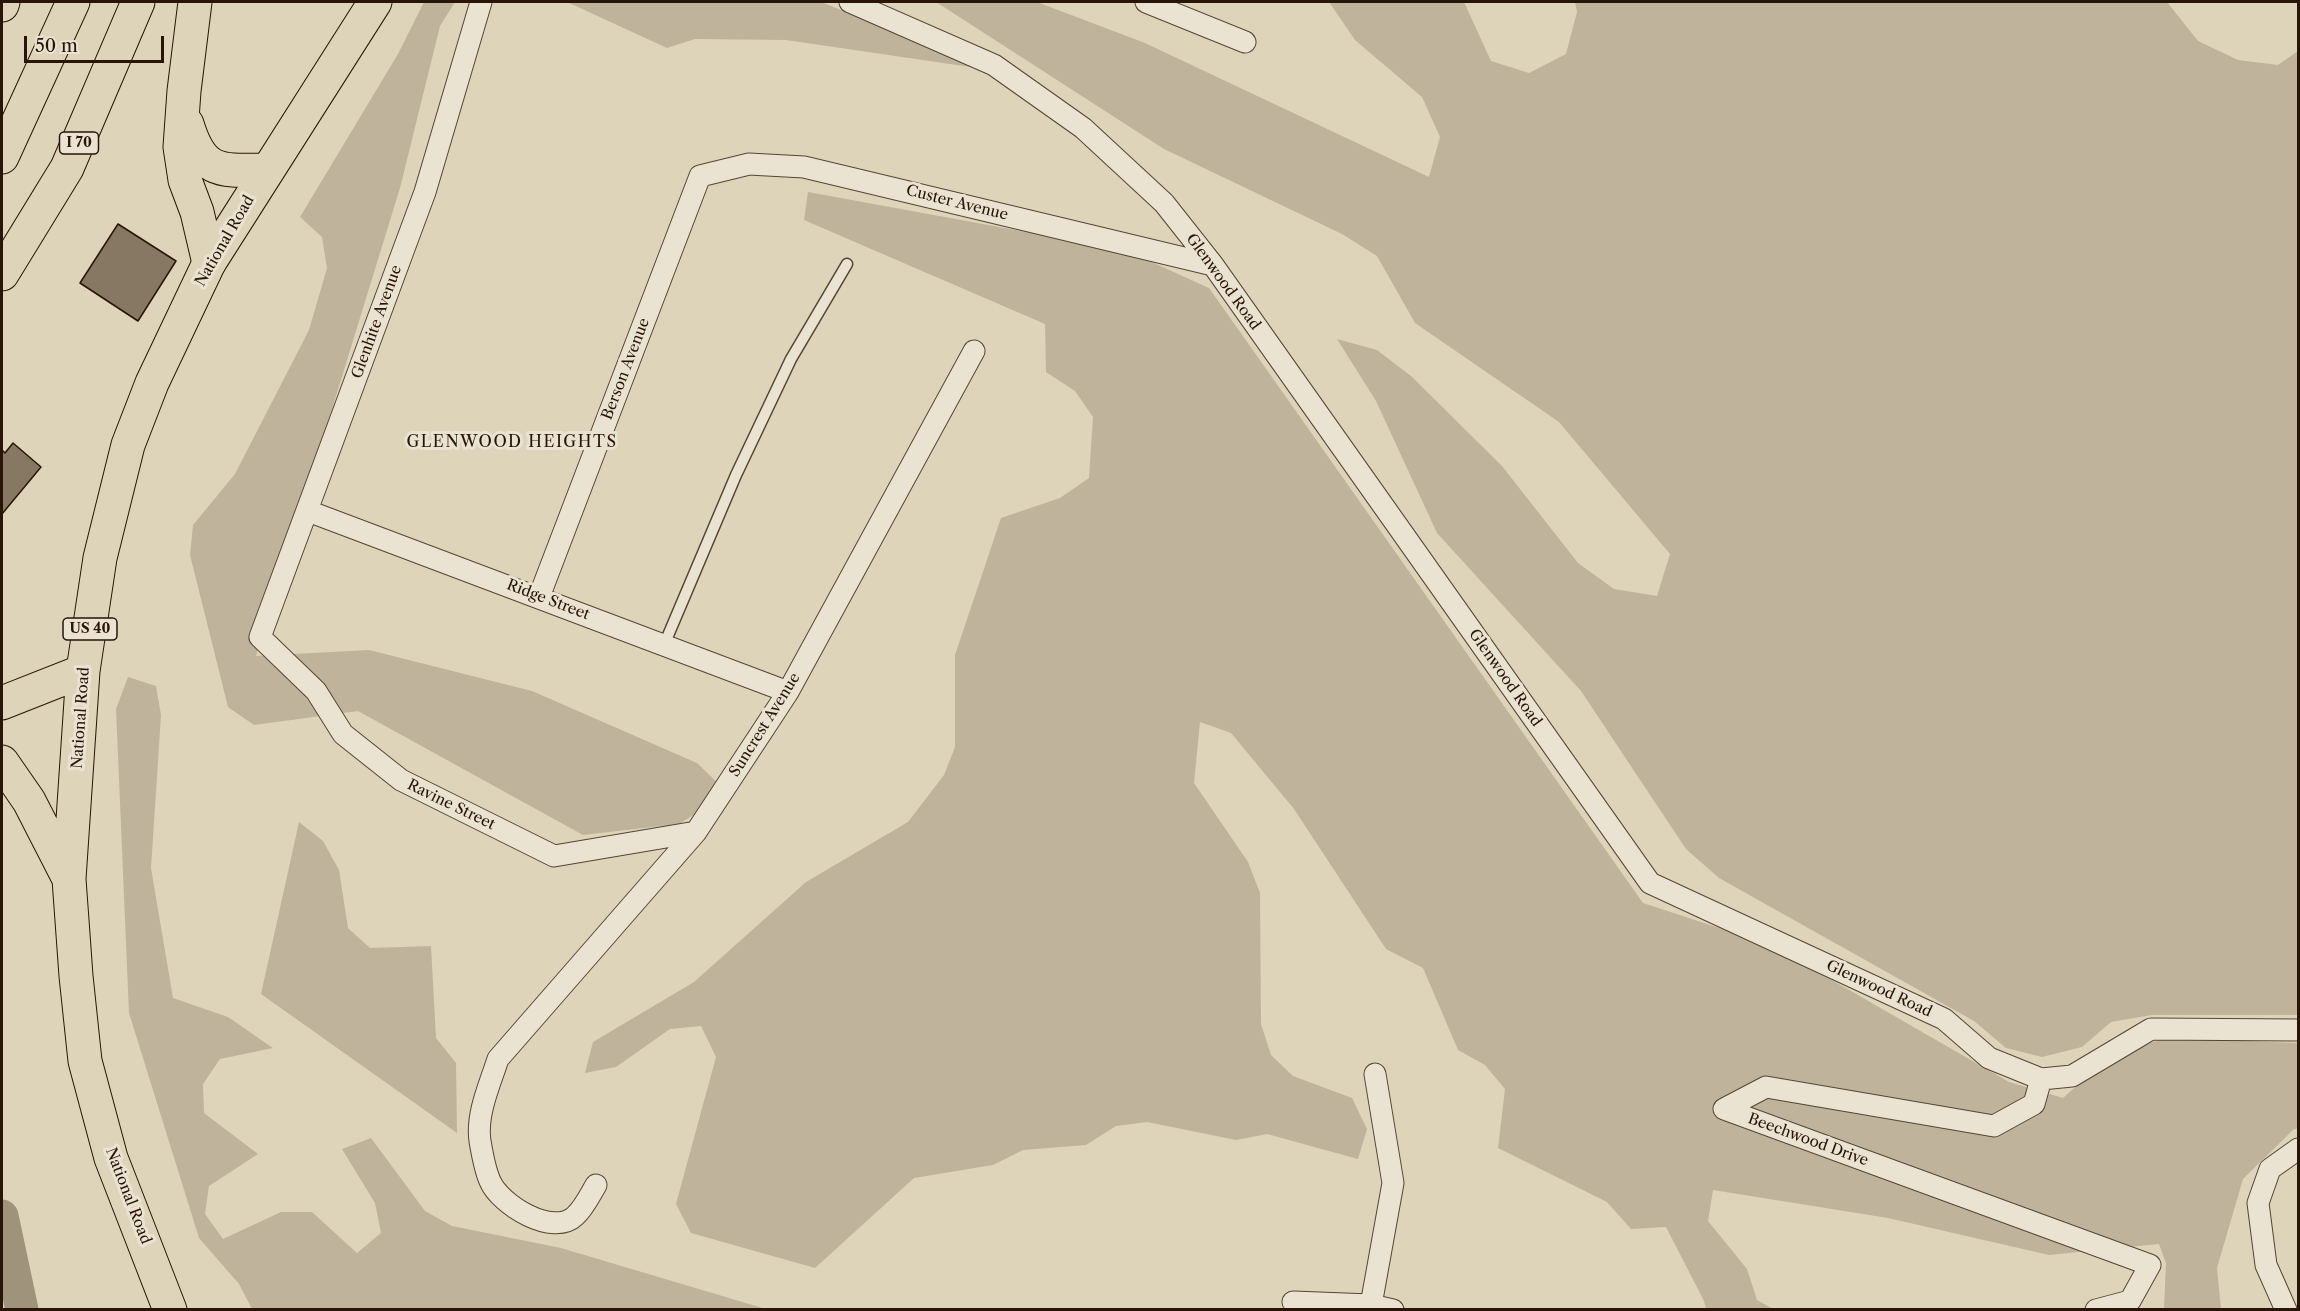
<!DOCTYPE html>
<html>
<head>
<meta charset="utf-8">
<style>
	body { margin:0 }
	#map { position:relative; width:2300px; height:1311px; overflow:hidden; background:#ded4b9; font-family:"Libre Caslon Text",serif }
	canvas { display:block }
	.frame { position:absolute; inset:0; border:3px solid #281507; pointer-events:none }
	.scale { position:absolute; left:24px; top:36px; width:140px; height:27px; box-sizing:border-box; border:3px solid #281507; border-top:0; padding-left:8px; font-size:18px; line-height:21px; white-space:nowrap; color:#281507; -webkit-text-stroke:4px #eae3d2; paint-order:stroke }
</style>
</head>
<body>
<div id="map">
<canvas width="2300" height="1311"></canvas>
<div class="frame"></div>
<div class="scale">50 m</div>
</div>
<script>
const context = document.querySelector('canvas').getContext('2d');
context.lineJoin = 'round';
function fill(path, color) { context.fillStyle = color; context.fill(path, 'evenodd'); }
function stroke(path, color, width, dash) { context.strokeStyle = color; context.lineWidth = width; context.lineCap = dash ? 'butt' : 'round'; context.setLineDash(dash || []); context.stroke(path); }
function write(font, color, halo, rows, align = 'center') {
  context.font = font + ' "Libre Caslon Text",serif'; context.lineWidth = 6; context.setLineDash([]); context.textBaseline = 'middle'; context.strokeStyle = halo; context.fillStyle = color; for (const [text, x, y, turn = 0] of rows) {
    context.save(); context.translate(x, y); context.rotate((+turn || 0) * Math.PI / 180); context.textAlign = isNaN(turn) ? turn : align; if (halo) context.strokeText(text, 0, 0); context.fillText(text, 0, 0); context.restore();
  }
}
const green = new Path2D(`
	M424,2H455L440,26L400,188L256,656L369,650L532,691L697,763L719,784L703,809L679,824L583,835L358,711L254,725L228,707L190,555L193,525L235,474L309,330L327,268L322,237L300,217L398,54Z
	M567,2H821L991,70L786,40L695,39L667,48Z
	M936,2H1037L1145,43L1429,177L1440,137L1422,97L1355,40L1329,2H1464L1491,61L1529,73L1566,54L1577,12L1575,2H2167L2198,41L2238,60L2278,65L2298,51V1015H2152L2111,1022L2082,1047L2042,1057L2006,1048L1974,1021L1719,878L1686,849L1581,691L1437,533L1376,401L1337,339L1377,350L1411,376L1502,466L1578,563L1614,589L1657,596L1670,554L1559,422L1415,323L1377,256L1342,234L1164,149Z
	M808,192L1125,250L1209,288L1643,903L1771,945L2009,1082L2063,1098L2102,1063L2163,1038L2298,1043V1128L2293,1130L2243,1179L2217,1268L2221,1309H2164L2166,1263L2159,1244L2049,1255L1888,1218L1713,1190L1708,1221L1747,1269L1757,1300L1773,1309H1706L1704,1301L1666,1227L1631,1229L1607,1202L1498,1148L1505,1089L1485,1065L1458,1050L1423,968L1386,949L1294,809L1231,733L1200,722L1194,783L1248,862L1260,893L1261,1024L1271,1055L1293,1076L1352,1098L1367,1129L1358,1159L1267,1134L1236,1140L1147,1122L1116,1126L1086,1145L1023,1150L993,1165L914,1178L815,1268L691,1233L676,1204L716,1057L701,1026L670,1029L616,1067L585,1073L593,1042L694,982L806,882L908,822L944,775L955,747V655L1001,518L1060,498L1089,478L1093,417L1075,391L1046,372L1045,324L804,220Z
	M128,677L156,686L161,715L151,868L173,998L228,1017L273,1048L220,1059L203,1084L204,1113L258,1154L209,1186L205,1214L223,1239L281,1212H312L357,1253L381,1233L375,1203L342,1149L371,1138L425,1211L452,1226L561,1248L766,1309H252L239,1284L199,1238L129,1013L116,709Z
	M299,822L323,841L339,870L348,928L370,948L431,946L436,1038L456,1063L457,1133L261,994Z`);
const river = new Path2D(`
	M2,1216L22,1310`);
const building = new Path2D(`
	M118,224L176,261L138,321L80,283Z
	M13,443L41,467L2,514V450L5,453Z`);
const lane = new Path2D(`
	M664,645L736,475L791,359L847,264`);
const street = new Path2D(`
	M481,2L425,192L260,637L316,691L343,734L401,780L554,856L696,832
	M850,2L994,65L1083,128L1164,203L1213,265L1650,883L1944,1019L1989,1058L2041,1079L2072,1076L2151,1029L2298,1030
	M1146,2L1245,42
	M308,511L788,692
	M539,597L700,176L749,164L804,167L1213,265
	M2041,1079L2034,1104L1994,1126L1766,1087L1724,1109L2150,1265L2130,1301L2096,1310
	M596,1185C590,1195 584,1208 575,1216C553,1237 500,1205 490,1181C485,1170 482,1153 480,1141C476,1114 490,1084 498,1059L696,832L788,692L974,351
	M1293,1302L1371,1305L1393,1310
	M1371,1305L1393,1183L1375,1074
	M2286,1310L2266,1265L2258,1203L2270,1169L2298,1149`);
const primary = new Path2D(`
	M2,703L83,671
	M2,762L29,801L69,879
	M170,1310L111,1158L85,1061L76,976L69,879L83,671L100,558L128,445L152,383L209,263L375,2`);
const highway = new Path2D(`
	M195,2L184,91L180,147L185,180L197,212L209,263
	M2,5L3,2
	M187,124C202,174 220,171 267,170
	M2,157L73,2
	M2,274L67,168L138,2`);
const shields = [
	[79,143,39],
	[90,629,54]
];
const shieldNames = [
	["I 70",79,143],
	["US 40",90,629]
];
const streetNames = [
	["Custer Avenue",957,203,14],
	["National Road",225,241,-60],
	["Glenwood Road",1223,282,54],
	["Glenhite Avenue",377,322,-70],
	["Berson Avenue",626,369,-69],
	["Ridge Street",548,600,21],
	["Glenwood Road",1505,678,55],
	["National Road",81,718,-86],
	["Suncrest Avenue",765,725,-58],
	["Ravine Street",451,805,26],
	["Glenwood Road",1879,989,25],
	["Beechwood Drive",1808,1140,20],
	["National Road",128,1196,69]
];
const neighbourhoodNames = [
	["GLENWOOD HEIGHTS",512,442]
];
fill(green, '#bfb49b');
stroke(river, '#a0937c', 33);
fill(building, '#877864');
stroke(building, '#281507', 1.5);
stroke(lane, '#564534', 13);
stroke(street, '#564534', 23);
stroke(primary, '#281507', 35);
stroke(highway, '#281507', 35);
stroke(lane, '#eae3d2', 10);
stroke(street, '#eae3d2', 21);
stroke(primary, '#ded4b9', 33);
stroke(highway, '#ded4b9', 33);
for (const [x, y, w] of shields) { const box = new Path2D(); box.roundRect(x - w / 2, y - 11, w, 22, 4.5); context.fillStyle = '#eae3d2'; context.fill(box); stroke(box, '#281507', 1.5); }
write('bold 14px', '#281507', null, shieldNames);
write('15px', '#281507', '#eae3d2', streetNames);
context.letterSpacing = '1.5px';
write('16px', '#281507', '#eae3d2', neighbourhoodNames);
context.letterSpacing = '0px';
</script>
</body>
</html>
